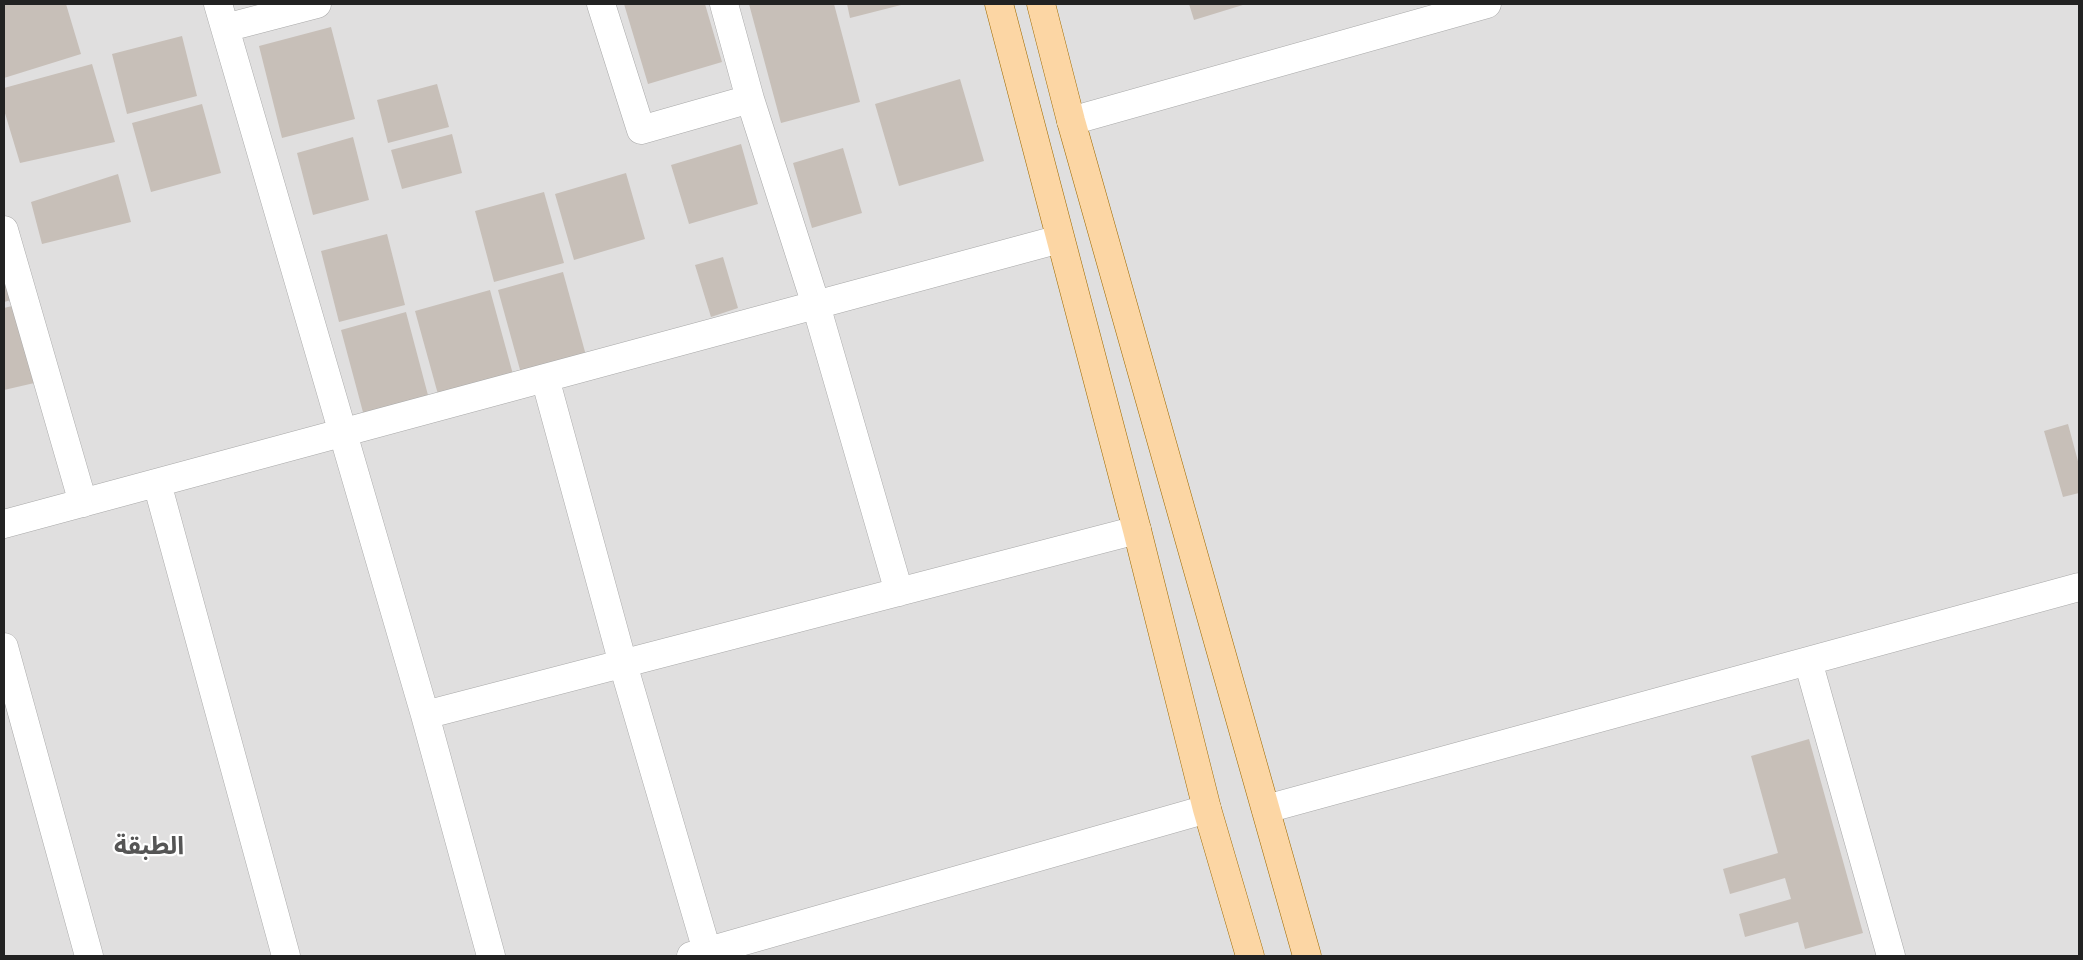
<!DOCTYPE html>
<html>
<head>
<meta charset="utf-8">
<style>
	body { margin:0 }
	#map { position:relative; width:2083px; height:960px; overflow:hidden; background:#f2efe9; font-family:Cabin,sans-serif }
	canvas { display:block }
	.frame { position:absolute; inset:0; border:5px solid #222; pointer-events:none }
</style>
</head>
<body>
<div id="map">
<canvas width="2083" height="960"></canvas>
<div class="frame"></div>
</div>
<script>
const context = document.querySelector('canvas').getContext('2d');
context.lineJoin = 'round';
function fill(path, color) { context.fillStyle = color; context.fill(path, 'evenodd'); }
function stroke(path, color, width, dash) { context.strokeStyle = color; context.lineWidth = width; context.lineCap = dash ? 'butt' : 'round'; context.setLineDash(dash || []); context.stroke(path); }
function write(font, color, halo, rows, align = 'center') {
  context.font = font + ' Cabin,"Noto Sans Arabic",sans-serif'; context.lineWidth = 4.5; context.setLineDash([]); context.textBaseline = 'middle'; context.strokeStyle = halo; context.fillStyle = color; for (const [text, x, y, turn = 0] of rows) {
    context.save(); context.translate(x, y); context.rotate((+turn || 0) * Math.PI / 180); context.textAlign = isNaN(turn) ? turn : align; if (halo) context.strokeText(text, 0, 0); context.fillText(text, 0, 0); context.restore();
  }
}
const residential = new Path2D(`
	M4,4H2079V956H4Z`);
const building = new Path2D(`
	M4,4H66L81,54L4,78Z
	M624,4H705L722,62L648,84Z
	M749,4H834L860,102L781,123Z
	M847,4H905L850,18Z
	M1189,4H1246L1194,20Z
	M331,27L355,119L282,138L259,46Z
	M182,36L197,96L127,114L112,54Z
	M92,64L115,142L20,163L4,110V88Z
	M960,79L984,161L899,186L875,104Z
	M437,84L449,127L388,143L377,100Z
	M202,104L221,173L151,192L132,123Z
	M452,134L462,173L402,189L391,150Z
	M353,137L369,200L313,215L297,153Z
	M741,144L758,204L689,224L671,165Z
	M843,148L862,213L812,228L793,163Z
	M626,173L645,239L574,260L555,194Z
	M118,174L131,222L42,244L31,202Z
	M544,192L564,263L494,282L475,211Z
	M387,234L405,305L339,322L321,251Z
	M723,257L738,308L711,317L695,265Z
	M4,261L15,299L4,302Z
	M563,272L587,359L522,377L498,290Z
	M490,290L514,378L439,398L415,311Z
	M20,304L43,381L4,390V308Z
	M406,312L429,399L364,416L341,330Z
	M2068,424L2079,465V493L2063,497L2044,431Z
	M1809,739L1863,933L1805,949L1798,922L1745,937L1739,914L1791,899L1785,878L1730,894L1723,869L1778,853L1751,756Z`);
const minor = new Path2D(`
	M218,4L425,715L491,956
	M601,4L641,130L750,99L816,305L899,592
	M724,4L750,99
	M225,28L317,4
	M1071,121L1487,4
	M4,230L83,503
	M545,378L623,664L707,951
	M157,483L286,956
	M4,524L1060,239
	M4,647L89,956
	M1808,661L1891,956
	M425,715L1137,530
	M1266,809L2079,587
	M691,956L1207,809`);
const major = new Path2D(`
	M999,4L1137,530L1207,809L1250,956
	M1041,4L1071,121L1307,956`);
const townNames = [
	["الطبقة",149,847]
];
fill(residential, '#e0dfdf');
fill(building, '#c7bfb8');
stroke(minor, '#a9a9a9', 29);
stroke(major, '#a06b00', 29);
stroke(minor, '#fff', 28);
stroke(major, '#fcd6a4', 28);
write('bold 25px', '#555', '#fff', townNames);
</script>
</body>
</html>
